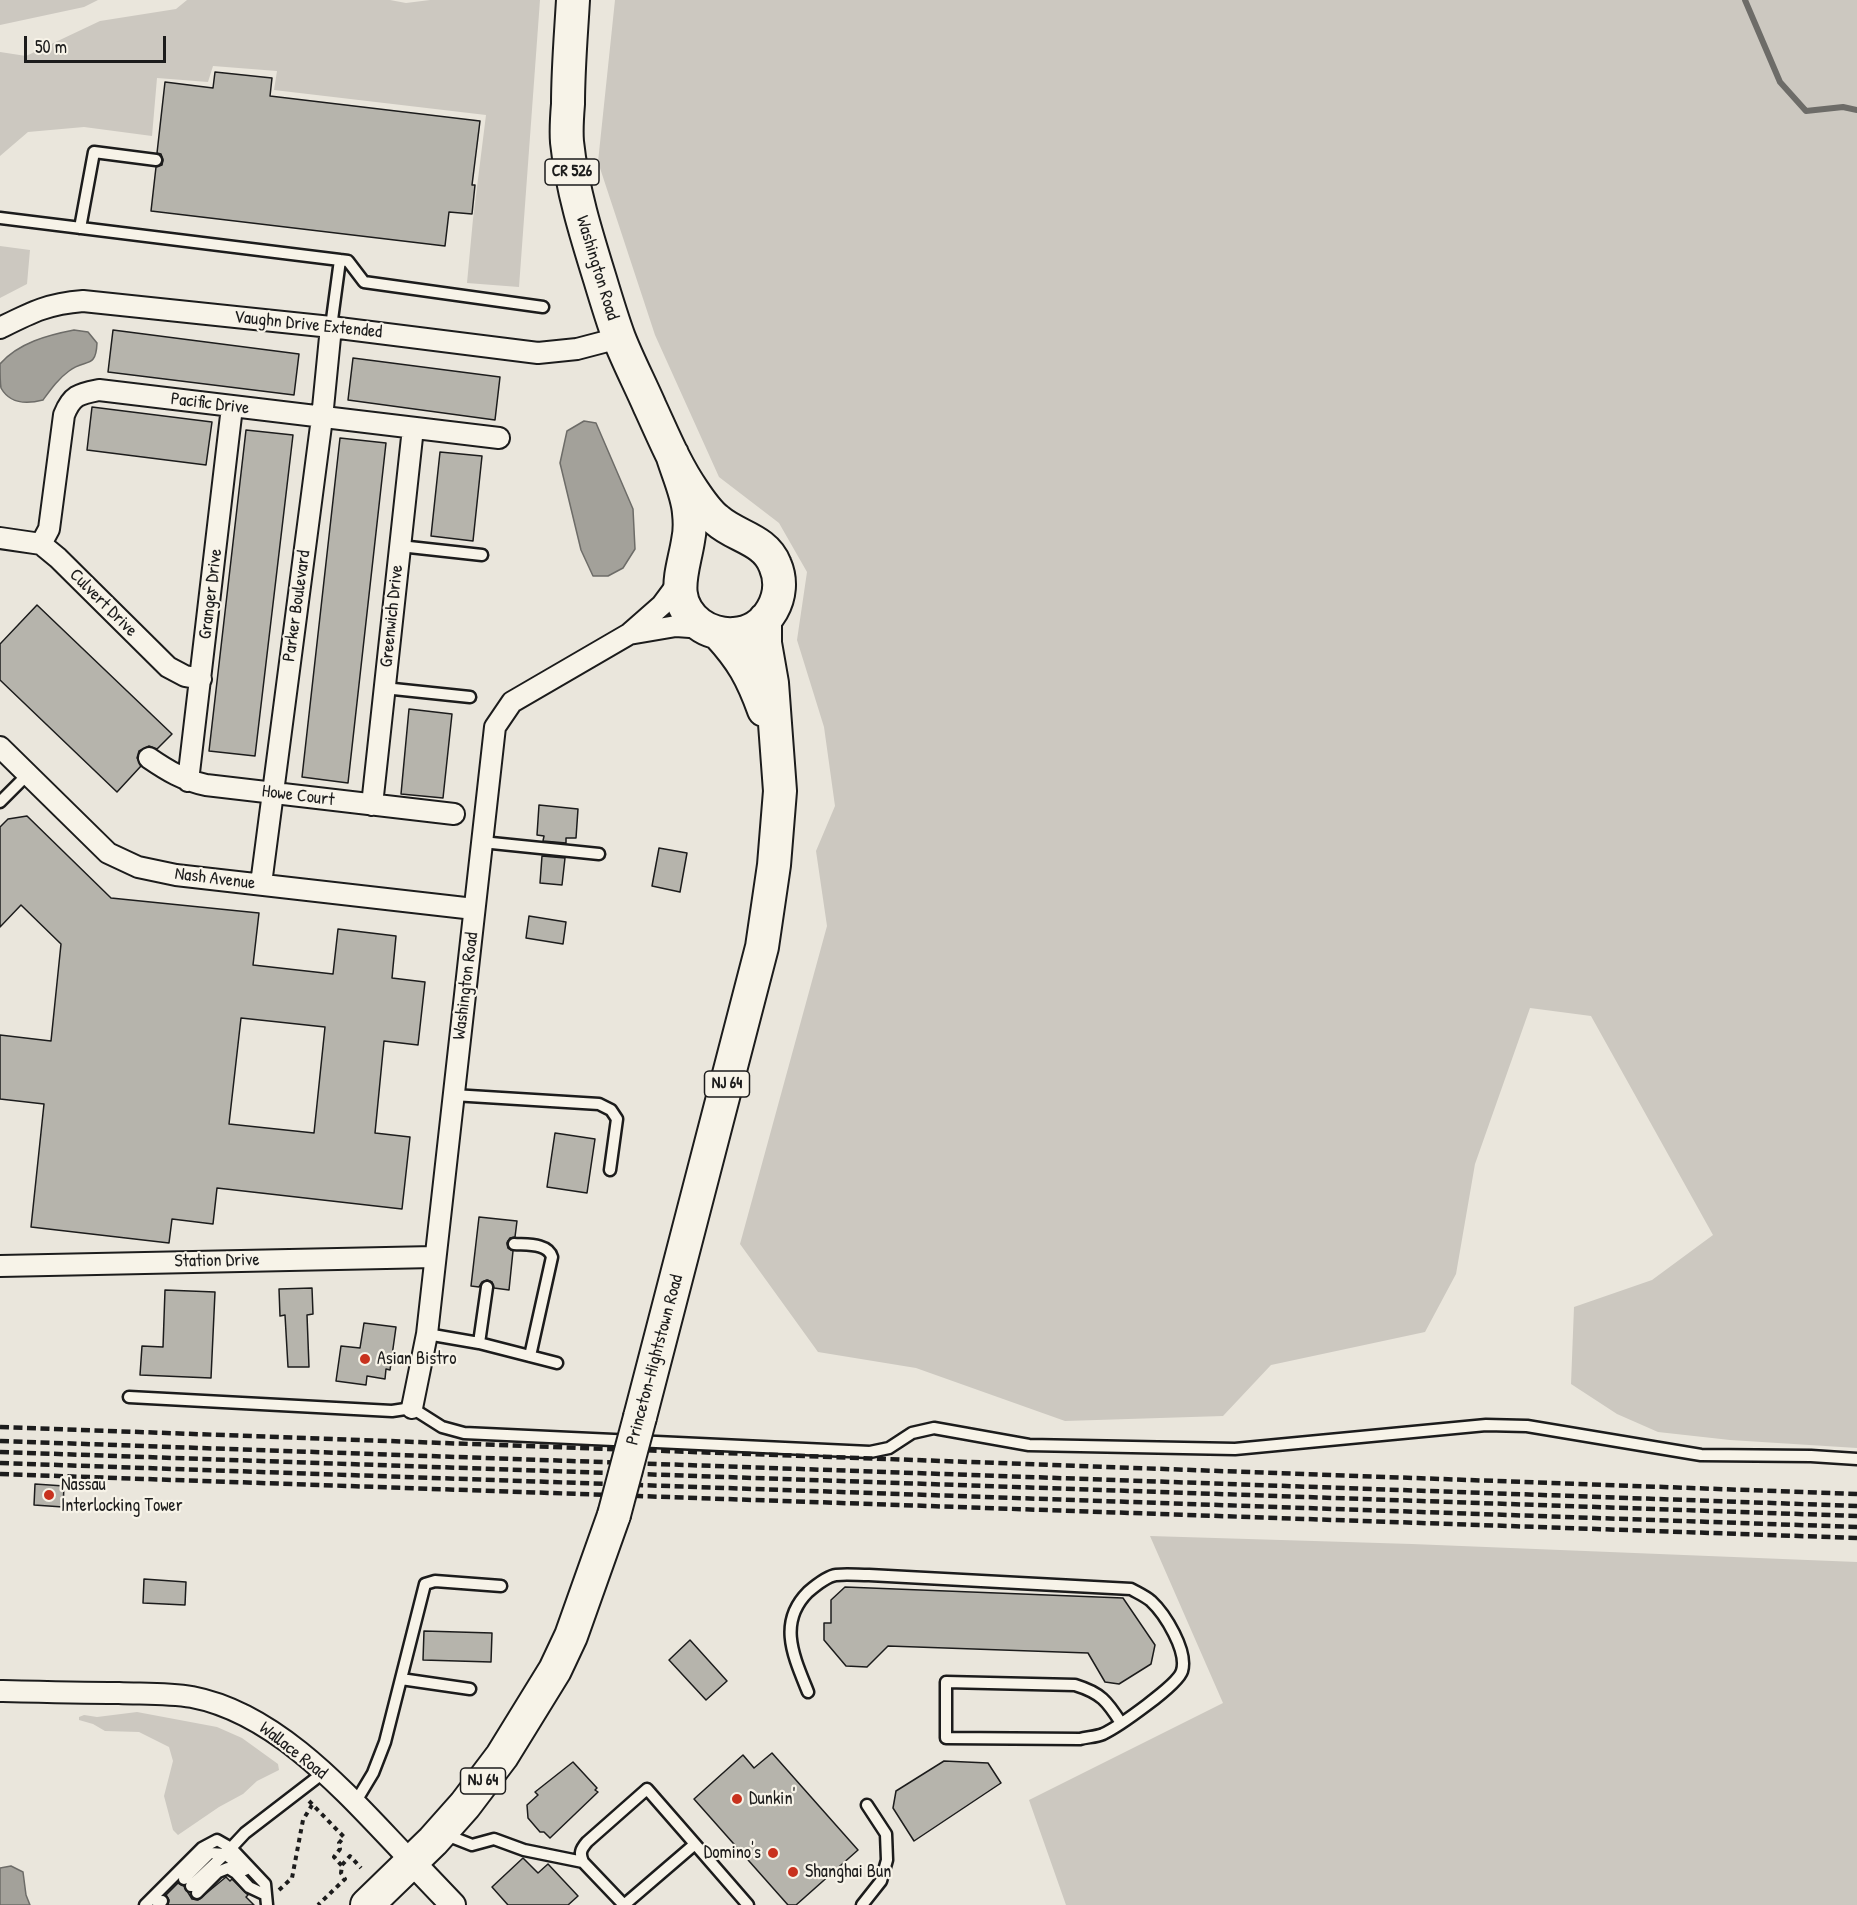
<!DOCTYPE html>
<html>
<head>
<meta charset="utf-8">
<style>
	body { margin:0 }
	#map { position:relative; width:1857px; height:1905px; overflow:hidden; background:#eae6dc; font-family:"Patrick Hand",sans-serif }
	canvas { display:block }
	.scale { position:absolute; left:24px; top:36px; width:142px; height:27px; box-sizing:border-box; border:3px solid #1c1c1c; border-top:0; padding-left:8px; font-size:18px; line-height:21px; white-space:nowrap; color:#1c1c1c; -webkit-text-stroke:4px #f7f3e8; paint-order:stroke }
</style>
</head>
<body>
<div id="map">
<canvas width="1857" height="1905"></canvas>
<div class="scale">50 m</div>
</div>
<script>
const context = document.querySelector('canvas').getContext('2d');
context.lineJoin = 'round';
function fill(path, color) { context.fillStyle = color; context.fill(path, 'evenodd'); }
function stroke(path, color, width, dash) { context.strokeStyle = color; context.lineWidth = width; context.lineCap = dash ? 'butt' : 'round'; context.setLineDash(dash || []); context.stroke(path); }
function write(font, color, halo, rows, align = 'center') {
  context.font = font + ' "Patrick Hand",sans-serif'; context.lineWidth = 4.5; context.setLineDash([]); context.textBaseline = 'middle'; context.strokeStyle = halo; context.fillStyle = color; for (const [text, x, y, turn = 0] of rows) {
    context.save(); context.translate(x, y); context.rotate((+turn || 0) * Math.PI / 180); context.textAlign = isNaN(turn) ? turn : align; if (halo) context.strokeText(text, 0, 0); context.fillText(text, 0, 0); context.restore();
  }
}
const green = new Path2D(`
	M0,0H98L84,7L0,25Z
	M187,0H390L406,3L430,0H540L519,287L467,283L473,219L486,115L274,90L277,71L213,66L208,82L157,78L152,136L84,127L28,132L0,156V52L26,56L100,21L176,9Z
	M615,0H1857V1448L1730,1440L1658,1432L1617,1414L1571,1384L1574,1307L1652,1280L1713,1235L1591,1016L1530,1008L1475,1164L1456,1274L1425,1332L1271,1365L1223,1416L1065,1421L916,1368L818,1352L740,1244L827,926L816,851L835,806L824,727L797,640L807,572L779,523L719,477L655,335L598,162Z
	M0,246L30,250L27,284L0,298Z
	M1150,1536L1412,1544L1857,1562V1905H1066L1029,1800L1223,1703Z
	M137,1712L217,1727L242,1738L278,1764L279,1770L257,1781L243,1794L219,1807L178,1835L173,1830L164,1796L173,1761L169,1747L139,1732L105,1731L93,1724L79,1720V1717L84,1715L97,1717Z`);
const water = new Path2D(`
	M74,330L88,332L97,343C96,370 85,358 69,371C58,379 51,389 43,400C28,404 10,404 1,388C0,382 0,371 0,364C18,343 48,335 74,330Z
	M584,421L596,423L633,509L635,549L623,568L608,576H593L581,550L560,463L567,431Z
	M11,1866L23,1872L26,1895L30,1905H0V1868Z`);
const stream = new Path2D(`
	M1745,0L1780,82L1806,111L1843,107L1857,110`);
const building = new Path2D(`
	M215,72L272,78L270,96L480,121L472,185H475L472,214L449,212L445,246L151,211L156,167L162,165L163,160L161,154L157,153L165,82L213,88Z
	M113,330L299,354L294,395L108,372Z
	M353,358L500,377L495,420L348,400Z
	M92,407L212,422L206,465L87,450Z
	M246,430L293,435L255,756L209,751Z
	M340,438L386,443L348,783L302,777Z
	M440,452L482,456L473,541L431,536Z
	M37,605L172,734L157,749L149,746L139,751L137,758L141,766L117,792L0,680V644Z
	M409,709L452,714L443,798L401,794Z
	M539,805L578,809L576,838H566V843L543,841L544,836L537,835Z
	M27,816L111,898L259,913L253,965L333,974L338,929L396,936L392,978L425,982L418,1045L384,1041L375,1133L410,1137L402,1209L217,1188L213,1224L172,1219L169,1243L31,1227L44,1104L0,1099V1035L51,1041L61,944L21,905L0,927V827L8,819ZM241,1018L325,1027L314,1133L229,1124Z
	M659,848L687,853L680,892L652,886Z
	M542,856L565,858L562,885L540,883Z
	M529,916L566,922L563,944L526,938Z
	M555,1133L595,1139L587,1193L547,1187Z
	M479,1217L517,1221L515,1237L510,1238L507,1243L508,1248L513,1251L509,1290L494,1288L492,1282L487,1280L482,1282L479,1287L471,1286Z
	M312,1288L313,1314L307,1315L309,1367H288L285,1315L280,1316L279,1289Z
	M165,1290L215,1292L211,1378L140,1375L142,1346L163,1347Z
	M364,1323L396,1327L390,1370L386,1369L385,1379L367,1376L366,1385L336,1381L341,1346L360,1348Z
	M35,1484L64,1486L63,1507L34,1505Z
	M144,1579L186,1582L185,1605L143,1603Z
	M845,1587L1123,1598L1155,1645L1151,1664L1119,1684L1105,1682L1088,1653L888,1646L867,1667L846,1666L824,1640V1623H831V1600Z
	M424,1631L492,1633L491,1662L423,1660Z
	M690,1640L727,1681L706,1700L669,1660Z
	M772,1753L858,1850L796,1905H788L694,1799L743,1755L754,1768Z
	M944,1761L988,1763L1001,1783L914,1841L893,1808L896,1791Z
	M573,1762L597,1788L595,1790L598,1792L550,1838L544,1832H540L528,1818L527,1805L538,1795L535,1792Z
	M523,1858L538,1873L548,1864L578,1896L568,1905H508L492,1887Z
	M226,1877L230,1881L232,1879L248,1895L246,1897L254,1905H168L169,1900L166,1895L178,1883L184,1886L192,1899L198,1900Z`);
const path = new Path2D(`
	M309,1801L344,1837L339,1843L340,1849L334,1857L342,1866L341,1873L345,1879L318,1905
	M342,1865L350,1856L361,1868
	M279,1890L292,1878L303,1820L312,1805`);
const service = new Path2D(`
	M0,218L348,261L364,282L543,307
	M80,228L94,152L156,160
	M331,327L340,260
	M400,546L482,555
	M384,688L470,697
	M0,802L28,774
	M482,842L599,854
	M453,1095L599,1104L611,1110L617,1119L610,1170
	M514,1244C527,1245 548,1243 552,1257L530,1356
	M427,1334L479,1343L557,1363
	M479,1343L487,1287
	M129,1397L392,1411L412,1408L442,1427L464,1433L870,1452L889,1448L912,1433L934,1428L1029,1445L1235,1449L1486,1425L1527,1426L1701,1455L1811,1456L1857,1459
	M401,1679L470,1689
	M808,1692C794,1657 777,1623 808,1592C815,1586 827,1576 836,1575C846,1574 858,1575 869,1575L1131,1589C1138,1593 1145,1596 1151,1601C1165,1614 1188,1651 1182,1671C1178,1685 1118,1727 1103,1734C1096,1737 1087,1737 1080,1739L946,1738V1682L1075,1685C1101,1693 1107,1701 1121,1723
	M355,1803L373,1773L385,1742L425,1584L435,1581L501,1586
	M444,1834L472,1845L494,1839L524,1850L583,1862
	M695,1844L647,1789L587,1842C581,1849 579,1853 583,1862L624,1905L695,1844L748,1905
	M231,1848L245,1833L323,1773
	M184,1879L210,1853L225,1854L245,1870
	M191,1886L225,1854
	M197,1893L218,1872L228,1868L236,1873L249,1887L266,1895
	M145,1905L202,1848L217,1840L231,1848L265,1884L267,1905
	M158,1905L162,1901
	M862,1905L881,1881L887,1860L886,1834L867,1805`);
const minor = new Path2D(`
	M0,328C32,312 47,304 83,301L331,327L538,353L577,349L619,338
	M0,538L41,544L58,558L168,667L185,676L201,679
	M41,544L49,529L64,415C72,395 79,394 99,390L499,438
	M629,634L676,626L704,628
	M0,747L108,853L138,867L176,875L474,909
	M149,758C168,771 183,780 206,785L454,814
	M188,781L232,407
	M372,805L413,428
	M261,884L322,418L331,327
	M0,1266L434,1257
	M412,1408L427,1334L495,727L512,702L629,634L662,605L679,582
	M0,1691C40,1692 79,1693 119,1693C143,1694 168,1693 192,1697C281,1714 352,1800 412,1862`);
const tertiary = new Path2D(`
	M412,1862L453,1905`);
const primary = new Path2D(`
	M573,0C571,35 568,69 568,104C567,116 566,129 567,142C572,189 586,234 600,279C606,299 612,319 619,338C628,361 640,384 650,407C663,435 675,465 693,491C699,500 708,513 717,520C736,537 765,539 775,565C788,595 768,632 734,634C722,635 708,631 699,624C669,600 683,572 688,541C690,532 690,522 689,513C688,495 677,471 672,454
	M719,634C742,659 752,677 764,710
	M640,1417L762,947L774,865L780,791L772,683L765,643V619
	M367,1905L433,1841L465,1805L502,1756L555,1670L571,1636L614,1515`);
const rail = new Path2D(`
	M0,1427L1857,1494
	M0,1441L1857,1506
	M0,1452L1857,1516
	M0,1463L1857,1527
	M0,1474L1857,1538`);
const primaryBridge = new Path2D(`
	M614,1515L640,1417`);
const markers = [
	[365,1359,6,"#c8321e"],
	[49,1495,6,"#c8321e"],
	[737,1799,6,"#c8321e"],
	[773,1853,6,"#c8321e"],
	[793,1872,6,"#c8321e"]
];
const shields = [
	[572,172,54],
	[727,1084,45],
	[483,1781,45]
];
const shieldNames = [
	["CR 526",572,172],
	["NJ 64",727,1084],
	["NJ 64",483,1781]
];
const streetNames = [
	["Washington Road",597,268,73],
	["Vaughn Drive Extended",308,325,6],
	["Pacific Drive",210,404,7],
	["Granger Drive",211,594,-83],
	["Culvert Drive",103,603,45],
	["Parker Boulevard",297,606,-82],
	["Greenwich Drive",392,616,-84],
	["Howe Court",298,796,7],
	["Nash Avenue",215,879,7],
	["Washington Road",466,986,-83],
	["Station Drive",217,1261,-1],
	["Princeton-Hightstown Road",655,1360,-75],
	["Wallace Road",293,1751,38]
];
const poiNames = [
	["Asian Bistro",377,1359],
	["Nassau",61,1485],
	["Interlocking Tower",61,1506],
	["Dunkin'",749,1799],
	["Domino's",761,1853,"right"],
	["Shanghai Bun",805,1872]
];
fill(green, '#ccc8c0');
fill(water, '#a3a19a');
stroke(water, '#6d6c68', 1.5);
stroke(stream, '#6d6c68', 6);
fill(building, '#b6b4ac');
stroke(building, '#1c1c1c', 1.5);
stroke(service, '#1c1c1c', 15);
stroke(minor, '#1c1c1c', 24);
stroke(tertiary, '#1c1c1c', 28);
stroke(primary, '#1c1c1c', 36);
stroke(path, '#1c1c1c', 4, [4.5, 4.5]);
stroke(service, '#f7f3e8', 10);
stroke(minor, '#f7f3e8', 20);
stroke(tertiary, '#f7f3e8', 24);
stroke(primary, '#f7f3e8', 32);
stroke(rail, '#1c1c1c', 4.5, [9, 4.5]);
stroke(primaryBridge, '#1c1c1c', 36, []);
stroke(primaryBridge, '#f7f3e8', 32);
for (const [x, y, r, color] of markers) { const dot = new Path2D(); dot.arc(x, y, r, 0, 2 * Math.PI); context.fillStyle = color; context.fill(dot); stroke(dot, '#f7f3e8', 2); }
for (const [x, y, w] of shields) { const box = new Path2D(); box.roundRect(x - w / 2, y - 13, w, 26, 4.5); context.fillStyle = '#f7f3e8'; context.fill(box); stroke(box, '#1c1c1c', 1.5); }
write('bold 16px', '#1c1c1c', null, shieldNames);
write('18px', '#1c1c1c', '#f7f3e8', streetNames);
write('18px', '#1c1c1c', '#f7f3e8', poiNames, 'left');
</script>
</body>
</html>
